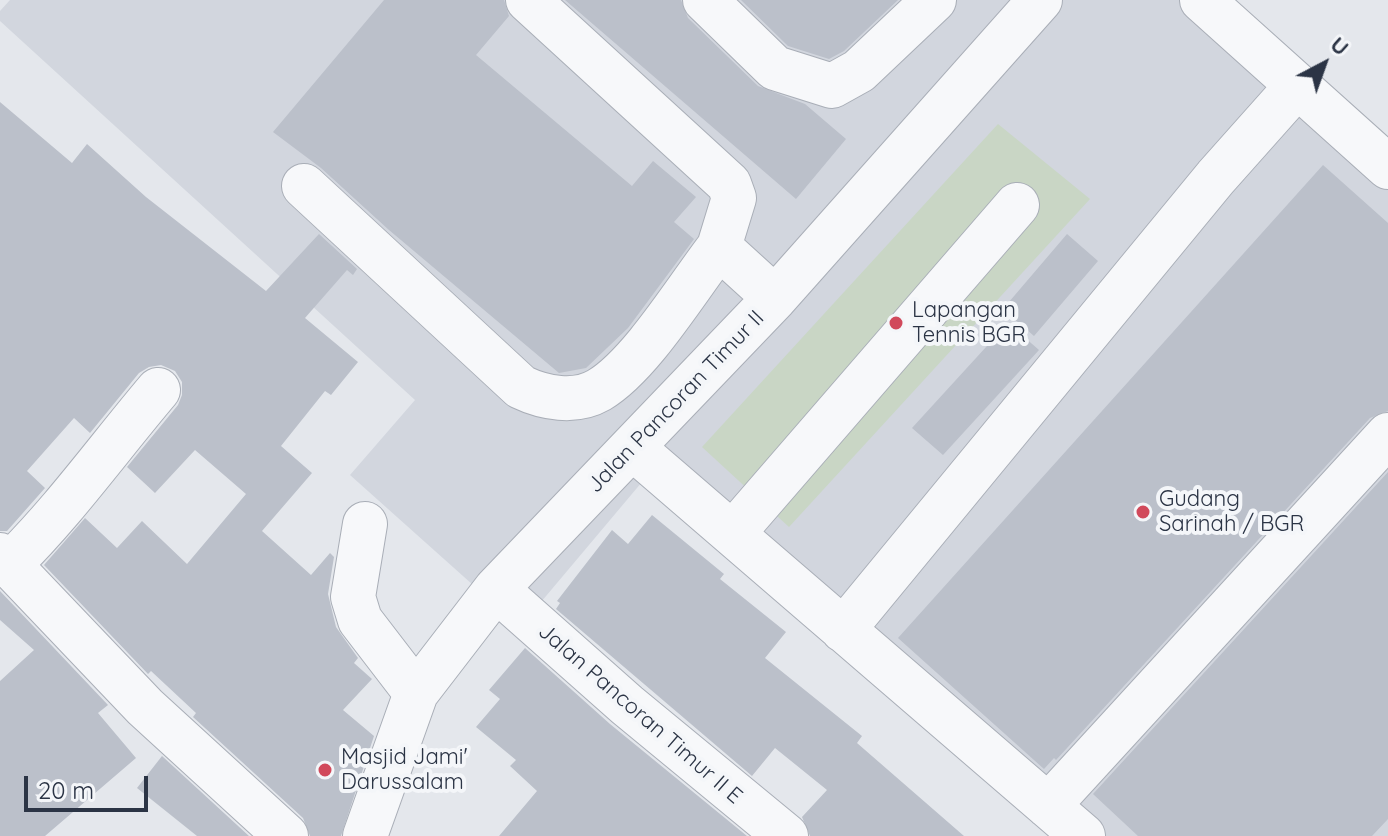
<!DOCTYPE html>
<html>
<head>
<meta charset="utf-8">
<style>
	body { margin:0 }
	#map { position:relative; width:1388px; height:836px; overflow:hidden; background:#e4e7ec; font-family:Quicksand,sans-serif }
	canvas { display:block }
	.north { position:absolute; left:1284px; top:24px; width:80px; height:80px; -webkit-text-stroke:6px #f4f6f9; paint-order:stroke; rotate:41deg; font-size:22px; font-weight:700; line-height:32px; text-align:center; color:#2b3445 }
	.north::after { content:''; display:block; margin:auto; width:28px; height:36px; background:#2b3445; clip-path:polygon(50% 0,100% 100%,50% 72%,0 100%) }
	.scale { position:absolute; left:24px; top:776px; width:124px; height:36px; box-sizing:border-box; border:4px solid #2b3445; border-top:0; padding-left:10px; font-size:24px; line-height:28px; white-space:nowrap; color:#2b3445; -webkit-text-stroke:6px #f4f6f9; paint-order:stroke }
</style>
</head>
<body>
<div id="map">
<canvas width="1388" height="836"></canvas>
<div class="north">U</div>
<div class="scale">20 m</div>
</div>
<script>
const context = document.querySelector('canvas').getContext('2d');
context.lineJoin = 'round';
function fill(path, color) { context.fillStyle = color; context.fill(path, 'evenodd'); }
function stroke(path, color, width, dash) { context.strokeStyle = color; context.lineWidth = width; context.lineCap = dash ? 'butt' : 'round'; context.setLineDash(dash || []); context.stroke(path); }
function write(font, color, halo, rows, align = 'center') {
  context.font = font + ' Quicksand,sans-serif'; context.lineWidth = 8; context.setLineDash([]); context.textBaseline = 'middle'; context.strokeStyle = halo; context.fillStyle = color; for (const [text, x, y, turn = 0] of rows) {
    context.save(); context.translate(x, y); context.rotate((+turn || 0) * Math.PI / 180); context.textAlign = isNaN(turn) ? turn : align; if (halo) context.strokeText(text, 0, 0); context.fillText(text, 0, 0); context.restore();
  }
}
const built = new Path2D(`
	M10,0H1224L1388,150V836H1058L642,482L520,627L350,475L415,400L0,21V11Z`);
const green = new Path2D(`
	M998,124L1090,199L789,527L702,447Z`);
const building = new Path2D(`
	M384,0H504L509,16L476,55L632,186L653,161L696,197L674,222L694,239L628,328L586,368L559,373L389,230L321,168L273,132Z
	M565,0H681L688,18L758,86L805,104L846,139L796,199Z
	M741,0H898L844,51L829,59L788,46Z
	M0,102L72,163L87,144L146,197L266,291L319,234L357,269L353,275L347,270L305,318L358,362L331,395L325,391L281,446L312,473L262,531L311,575L330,553L334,557L328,594L336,627L358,658L354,663L372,679L343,710L374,736L341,836H310L303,818L193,717L196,713L151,671L148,674L44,565L85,518L117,548L142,521L187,564L246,494L195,450L155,493L127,467L178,405L182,395V382L175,371L161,365L149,367L139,373L90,433L74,418L27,471L45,488L7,531H0Z
	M1323,165L1388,223V411L1370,418L1056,760L1054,758L1044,769L898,638Z
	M1067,234L1098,261L1034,336L1003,309Z
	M1008,323L1039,350L943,455L912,428Z
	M1388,472V819L1372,836H1138L1093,794Z
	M652,515L724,574L720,579L786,632L765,658L862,736L857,743L964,836H810L802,817L827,790L775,748L752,776L556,609L560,603L557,601L612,530L628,544Z
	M0,591L108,705L98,713L136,758L45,836H0V681L34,650L0,620Z
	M525,648L610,724L747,836H499L537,791L510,766L516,760L476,727L500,699L489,690Z
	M162,756L249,836H197L137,788Z`);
const minor = new Path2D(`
	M528,0L729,184L734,198L719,247L775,298
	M705,0L775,68L832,86L859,71L934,0
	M1202,0L1388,167
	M304,186L521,387C544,398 575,404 599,390C641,365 688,287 719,247
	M634,449L1083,836
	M365,524L353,597L360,620L416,693
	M733,533L1017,205
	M0,555L145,707L286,836
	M9,565C64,511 108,449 158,390
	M496,589L627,705L786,836
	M843,630L1216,177L1297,86
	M1048,806L1388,435
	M365,836L416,693L496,589L775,298L1040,0`);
const markers = [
	[896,323,8,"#d1495b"],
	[1143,512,8,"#d1495b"],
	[325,770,8,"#d1495b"]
];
const poiNames = [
	["Lapangan",912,310],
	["Tennis BGR",912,335],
	["Gudang",1159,499],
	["Sarinah / BGR",1159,524],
	["Masjid Jami'",341,757],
	["Darussalam",341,782]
];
const streetNames = [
	["Jalan Pancoran Timur II",676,402,-46],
	["Jalan Pancoran Timur II E",640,714,41]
];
fill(built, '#d2d6de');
fill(green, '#c9d6c5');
fill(building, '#bbc0ca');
stroke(minor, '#a9aeb7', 46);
stroke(minor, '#f7f8fa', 44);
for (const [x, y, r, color] of markers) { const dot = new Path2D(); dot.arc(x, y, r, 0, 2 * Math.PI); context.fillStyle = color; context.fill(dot); stroke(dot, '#f4f6f9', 3); }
write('22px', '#2b3445', '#f4f6f9', poiNames, 'left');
write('22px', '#2b3445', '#f4f6f9', streetNames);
</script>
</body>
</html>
